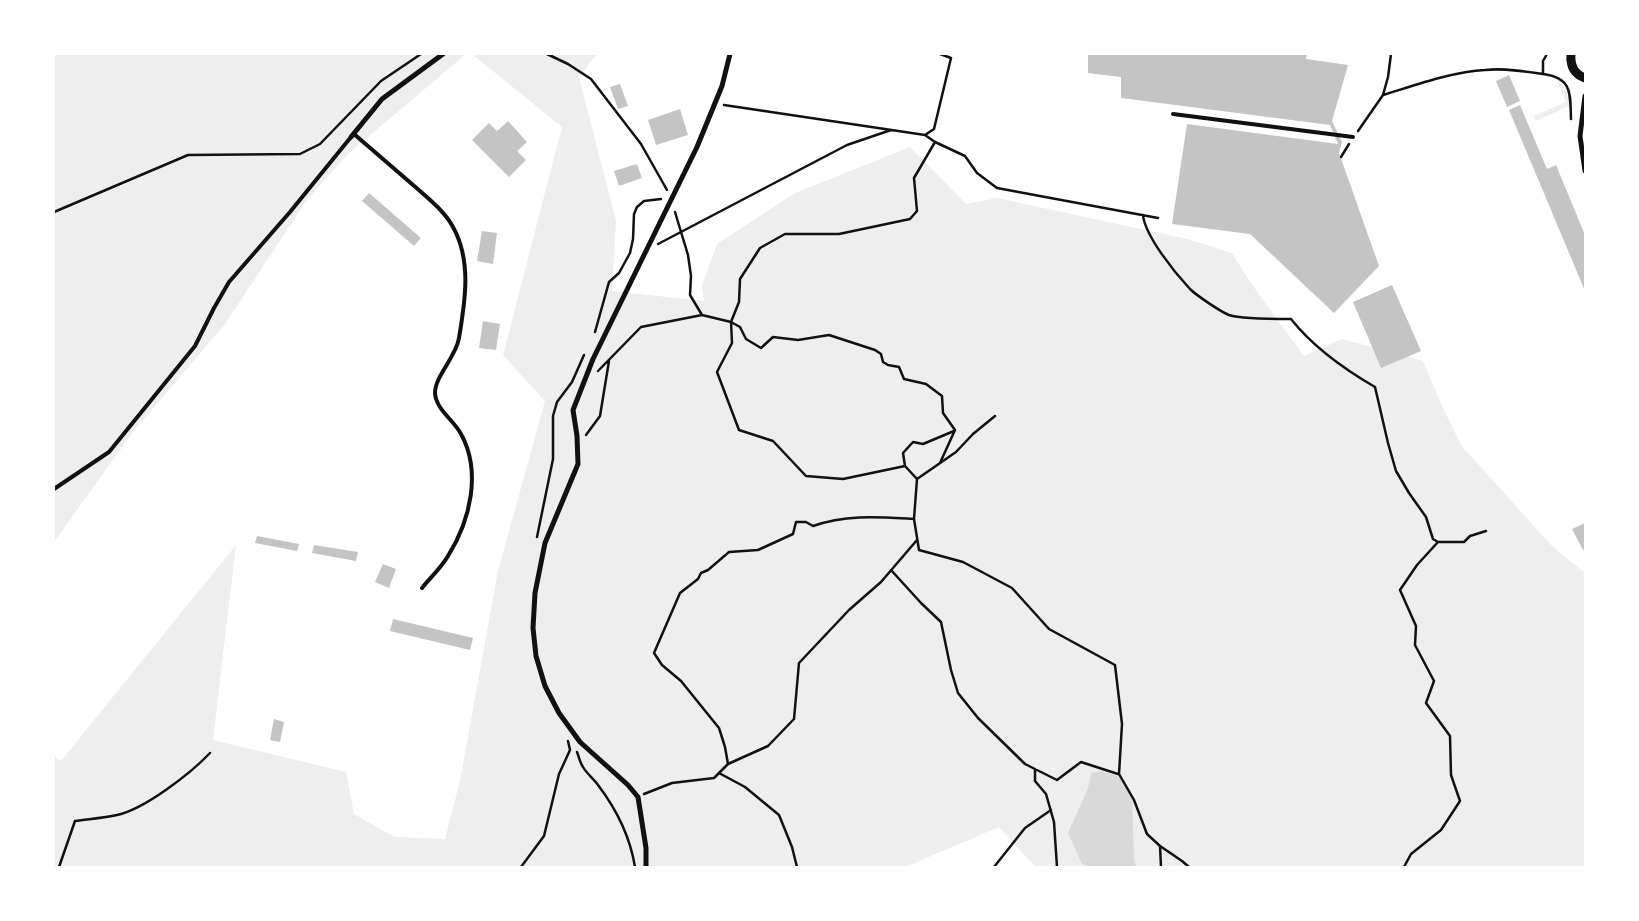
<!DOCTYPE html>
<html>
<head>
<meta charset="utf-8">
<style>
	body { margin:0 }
	#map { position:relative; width:1639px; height:921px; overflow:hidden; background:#fff; font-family:Quicksand,sans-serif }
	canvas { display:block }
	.frame { position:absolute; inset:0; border:55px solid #fff; pointer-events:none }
</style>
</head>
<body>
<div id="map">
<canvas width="1639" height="921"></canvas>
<div class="frame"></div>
</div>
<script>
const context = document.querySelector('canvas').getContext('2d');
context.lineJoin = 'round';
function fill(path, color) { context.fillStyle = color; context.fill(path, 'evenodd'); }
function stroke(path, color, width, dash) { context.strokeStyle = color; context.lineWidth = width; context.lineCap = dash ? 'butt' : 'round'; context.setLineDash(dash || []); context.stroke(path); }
const green = new Path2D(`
	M54,54H466L349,153L307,200L225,324L133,432L54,542Z
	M472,54H597L579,77L616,221L612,291L704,301L702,286L717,244L795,193L910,147L966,204L997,198L1187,239L1232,253C1253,289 1280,322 1304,356L1342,339L1423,361L1442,406L1461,445L1552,546L1585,573V867H1136L1134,858L1091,773L1088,788L1075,818L1082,863L1090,867H1035L999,827L905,867H54V756L61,761L236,545L213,740L346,772L354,814L395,837L445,839L460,781L498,571L545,401L503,355L562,127Z
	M1558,80C1568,87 1568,95 1569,106L1536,121L1534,116L1566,102L1557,81Z`);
const water = new Path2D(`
	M1102,771L1120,777L1132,797L1134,858L1136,867H1090L1082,864L1068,833L1088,788L1091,773Z`);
const building = new Path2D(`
	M1088,54H1307L1306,59L1348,65L1332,121L1342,142L1339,153L1379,266L1334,313L1250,234L1172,224L1187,124L1338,144L1330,125L1121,98V77L1088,73Z
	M1509,75L1520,101L1507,107L1496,81Z
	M620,84L628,106L618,109L610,87Z
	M1520,105L1547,169L1556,165L1585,235V291L1509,110Z
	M680,109L688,135L656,145L648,120Z
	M508,121L527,142L517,151L526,160L509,177L472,140L489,123L497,131Z
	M637,164L642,178L619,186L614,171Z
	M369,193L421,238L414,246L362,201Z
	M482,231L497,233L493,264L477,261Z
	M1392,285L1421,351L1381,368L1353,302Z
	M483,321L500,324L496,350L479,348Z
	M1585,523V549L1583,550L1572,529Z
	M257,536L299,544L297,551L255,543Z
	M314,545L358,552L356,561L312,553Z
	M383,564L396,569L389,588L375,582Z
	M393,619L473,638L470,650L390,631Z
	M274,719L284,722L280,742L270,740Z`);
const path = new Path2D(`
	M547,54L568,64L591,79L641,144L667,190
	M1543,74C1573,78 1570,94 1571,119
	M1383,95C1416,85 1451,72 1485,70C1504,68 1524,71 1543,74V61L1547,54
	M724,105L925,135L935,142L965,156L977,173L997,188L1158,218
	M1358,131L1383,95L1388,77L1391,54
	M925,135L934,129L951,58L940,54
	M935,142L914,178L917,211L910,219L839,234H785L760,248L740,279L739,302L731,322L740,327L746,339L761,348L773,337L798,340L829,335L875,350L881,354L883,362L888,365L899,367L904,379L926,384L942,396L943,413L955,430L940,463
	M1341,157L1349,144
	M54,212L188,155L300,154L320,144L381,81L421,54
	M675,212L688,255L691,276L690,295L702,315
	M1143,215C1145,236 1175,273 1190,289C1196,295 1221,312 1229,315C1241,319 1277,319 1291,319C1313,347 1344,369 1375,387L1388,443L1396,471L1409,493L1426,517L1433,539L1438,542H1464L1470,536L1486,531
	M658,244L847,145L891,130
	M595,332L609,282L619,273L630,253L633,239L634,214L637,207L644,201L661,199
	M598,371L641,327L702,315L731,322L732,343L717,372L739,430L773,441L806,476L843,479L905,466L917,479L914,519L919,550L963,562L1012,588L1049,629L1115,665L1122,724L1119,774L1134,800L1147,834L1160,846L1161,867
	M586,435L600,416L609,361
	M905,466L903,453L913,442L923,444L954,431
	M917,479L956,452L973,434L995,416
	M537,537L553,459V416L557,402L572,382L584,355
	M891,570L921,603L941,622L951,670L958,693L978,718L1025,764L1057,780L1081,762L1118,774
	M577,752C579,757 580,763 583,767C587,774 594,779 598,785C617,810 630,836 635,867
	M728,764L725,747L719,728L681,681L662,665L654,653L680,593L698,579L701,573L708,570L729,552L758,550L793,534L796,522H806L813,526C846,514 879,517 914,519
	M1035,769V781L1046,794L1054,822L1057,867
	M719,773L745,787L779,815L792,847L797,867
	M644,794L672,783L714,778L728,764L768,746L794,719L799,663L849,610L881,582L917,540
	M1160,846L1182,861L1189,867
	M59,867L75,821C89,819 104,818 117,815C145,809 191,773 210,753
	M521,867L544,836L559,774L570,750L568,741
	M994,867L1025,828L1051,810
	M1404,867L1411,854L1441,830L1460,801L1451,775L1450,736L1426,703L1434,681L1415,645L1416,626L1400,590L1417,565L1438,542`);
const service = new Path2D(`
	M1173,114L1353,137
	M354,134C376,153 398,172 420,191C432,202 446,213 453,227C472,261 465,302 459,338C456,357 435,376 435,393C436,410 454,420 461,434C482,472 470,521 448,556C441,568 430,578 422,588
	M54,489L109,452L195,346L214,308L229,282L290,212L351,137`);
const minor = new Path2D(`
	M1585,96L1580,136L1585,171
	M351,137L382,99L443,54
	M646,867V848L638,797L628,785L580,742L559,713L545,686L536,656L533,628L535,593L545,543L578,464L577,436L573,410L593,359L697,147L722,86L730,54`);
const tertiary = new Path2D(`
	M1571,54C1570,65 1574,74 1585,78`);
fill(green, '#eee');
fill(water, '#d9d9d9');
fill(building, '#c4c4c4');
stroke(path, '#111', 2.5);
stroke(service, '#111', 4);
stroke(minor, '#111', 5);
stroke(tertiary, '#111', 9);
</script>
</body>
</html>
